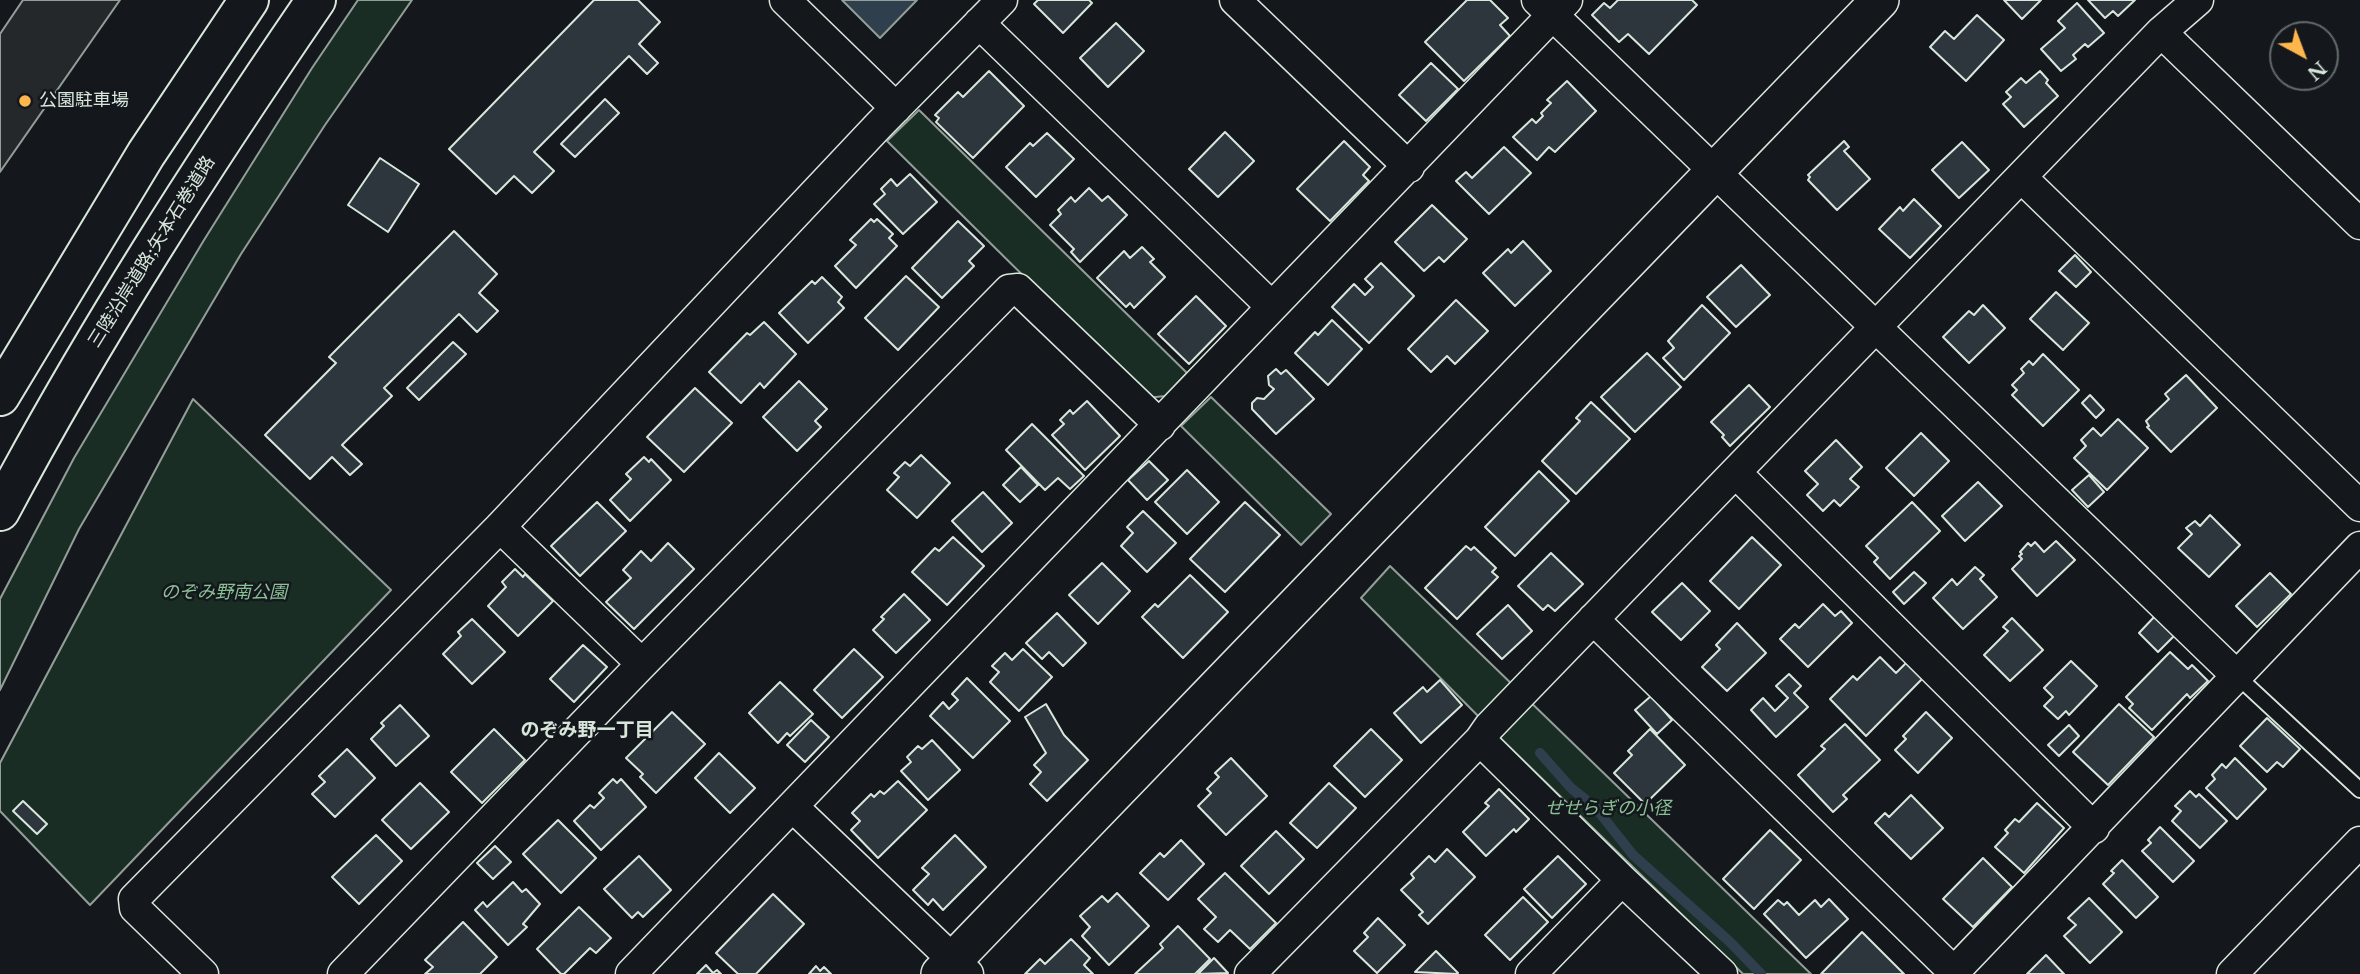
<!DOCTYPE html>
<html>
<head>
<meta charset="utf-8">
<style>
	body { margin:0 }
	#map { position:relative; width:2360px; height:974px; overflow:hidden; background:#14181c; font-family:"Libre Baskerville",serif }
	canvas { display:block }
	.north { position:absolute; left:2269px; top:21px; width:70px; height:70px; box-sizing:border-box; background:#14181c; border:2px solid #626a69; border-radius:50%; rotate:139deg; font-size:19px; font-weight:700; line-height:28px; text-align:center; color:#d8e6dc }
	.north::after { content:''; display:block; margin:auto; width:24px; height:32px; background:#ffb74d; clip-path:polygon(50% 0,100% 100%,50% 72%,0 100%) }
</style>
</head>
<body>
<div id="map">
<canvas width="2360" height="974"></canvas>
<div class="north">N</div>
</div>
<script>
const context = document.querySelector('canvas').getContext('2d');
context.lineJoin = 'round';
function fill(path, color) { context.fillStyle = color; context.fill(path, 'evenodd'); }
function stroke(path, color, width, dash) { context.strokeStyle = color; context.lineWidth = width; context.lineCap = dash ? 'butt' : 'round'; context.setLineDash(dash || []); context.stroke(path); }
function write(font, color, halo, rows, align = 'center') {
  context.font = font + ' "Libre Baskerville","Noto Sans JP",serif'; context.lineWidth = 5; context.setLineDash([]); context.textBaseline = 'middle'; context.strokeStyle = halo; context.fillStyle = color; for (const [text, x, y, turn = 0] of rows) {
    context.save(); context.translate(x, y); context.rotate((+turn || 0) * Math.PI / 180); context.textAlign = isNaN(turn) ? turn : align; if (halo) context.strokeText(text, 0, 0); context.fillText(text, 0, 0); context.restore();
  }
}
const green = new Path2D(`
	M358,0H412L325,125L241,254L79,529L0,690V599L74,458L204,240L312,68Z
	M919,110L1187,373L1165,396L1147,398L887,141Z
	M1211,397L1331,514L1301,545L1181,426Z
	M193,399L391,590L90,905L0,811V763Z
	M1390,566L1811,974H1743L1489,727L1361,598Z`);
const parking = new Path2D(`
	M23,0H120L0,172V34Z`);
const water = new Path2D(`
	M842,0H917L880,38Z`);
const stream = new Path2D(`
	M1540,753L1571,788L1595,807L1633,855L1730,942L1761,974`);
const building = new Path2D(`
	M594,0H638L660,22L639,44L658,63L647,74L629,56L534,152L554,171L532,193L514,176L496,194L449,149Z
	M1038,0H1089L1092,3L1063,33L1034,4Z
	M1467,0H1490L1508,18L1500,25L1510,36L1464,81L1425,42Z
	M1618,0H1692L1697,5L1649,54L1628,34L1619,42L1592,15L1604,3L1610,8Z
	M2004,0H2041L2022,19Z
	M2088,0H2135L2118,16L2113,11L2105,18Z
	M2077,3L2104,33L2088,47L2085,44L2073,55L2076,59L2061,71L2041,49L2065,28L2058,21Z
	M1977,15L2004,40L1966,81L1930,47L1945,31L1954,39Z
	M1116,23L1144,51L1108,87L1080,58Z
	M1431,63L1458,89L1426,121L1399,95Z
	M989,71L1024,106L973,158L936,122L939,118L935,115L958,92L963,97Z
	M2040,71L2048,80L2046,83L2058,96L2024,127L2003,104L2011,97L2006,92L2021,78L2026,83Z
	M1567,81L1596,111L1555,152L1549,147L1537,160L1513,137L1532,119L1536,123L1543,116L1541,113L1551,103L1547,100Z
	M605,99L619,113L575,157L561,144Z
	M1225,132L1254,161L1218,197L1189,169Z
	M1047,133L1074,159L1036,197L1006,167L1030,143L1033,146Z
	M1344,141L1370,167L1363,175L1369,181L1330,221L1297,189Z
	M1844,141L1849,147L1844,151L1870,179L1837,210L1808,180L1810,177L1808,175Z
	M1962,142L1989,170L1959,198L1932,170Z
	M1504,147L1531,173L1489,214L1456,181L1466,172L1472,178Z
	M380,158L419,184L388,232L348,205Z
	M910,174L937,202L903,234L874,204L885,194L881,189L891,179L897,186Z
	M1089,188L1102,201L1108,196L1127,215L1080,262L1071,252L1074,249L1050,225L1061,214L1058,210L1071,197L1075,202Z
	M1914,199L1941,226L1910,258L1879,229L1900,207L1903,211Z
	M1432,205L1467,239L1444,262L1439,257L1424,271L1395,242Z
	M871,219L874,222L877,219L893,234L889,238L897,246L856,288L835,266L856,245L850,240Z
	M958,221L984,246L969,261L974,266L942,298L912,268Z
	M454,231L497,274L479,293L498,311L477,332L459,314L384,388L392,396L342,445L362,464L350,475L332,457L310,479L265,435L336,363L329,357Z
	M1523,241L1551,271L1515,306L1483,273L1508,249L1511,253Z
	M1142,247L1154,259L1150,262L1165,277L1134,308L1130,303L1126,307L1097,278L1124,251L1130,258Z
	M2075,255L2091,272L2076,287L2059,271Z
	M1381,263L1414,296L1369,343L1332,307L1354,284L1365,295L1373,287L1365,279Z
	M1741,265L1770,295L1736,327L1707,297Z
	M906,276L939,307L898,350L865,318Z
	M822,277L842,297L838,302L844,308L808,343L779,313L812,281L815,284Z
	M2056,292L2089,323L2063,350L2030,319Z
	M1196,296L1226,326L1189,364L1158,334Z
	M1456,300L1488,331L1455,364L1447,356L1431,372L1408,349Z
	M1702,305L1730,333L1684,380L1663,358L1674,348L1668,341Z
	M1983,305L2005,328L1969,363L1943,337L1969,311L1974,315Z
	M1332,320L1362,349L1328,385L1295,353L1315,332L1318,335Z
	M764,322L796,354L764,388L760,383L741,403L709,372L747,333L750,335Z
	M453,342L466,354L419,400L407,388Z
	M1647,353L1681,387L1635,432L1601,397Z
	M2043,354L2079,390L2043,426L2012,395L2017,390L2012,385L2024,373L2021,369L2029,361L2033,365Z
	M1276,369L1281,374L1286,370L1314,399L1276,434L1252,409V403L1257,398L1264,399L1274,389L1269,385L1268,376Z
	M2186,375L2217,408L2171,452L2147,427L2149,426L2146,421L2169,399L2165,394Z
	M799,381L827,409L815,421L821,427L797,451L763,417Z
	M1749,385L1770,407L1730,446L1722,437L1724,435L1711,422Z
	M695,388L732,423L684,472L647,437Z
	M2090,395L2104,410L2096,418L2082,403Z
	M1087,401L1120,436L1085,470L1052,435L1064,424L1060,420L1070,410L1073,414Z
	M1591,402L1630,439L1576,494L1542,461L1580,421L1576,418Z
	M2118,419L2148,448L2107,490L2074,458L2086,446L2081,440L2093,428L2101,436Z
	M1032,424L1084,476L1070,489L1058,478L1045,490L1006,450Z
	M1921,433L1949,461L1914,496L1886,468Z
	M1836,440L1862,467L1850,479L1859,487L1840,506L1834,500L1823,511L1807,495L1818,484L1805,471Z
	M921,455L950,483L917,518L887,490L899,477L894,473L905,462L910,466Z
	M644,457L649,462L651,459L671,480L630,521L610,500L631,479L626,474Z
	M1149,461L1168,480L1147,500L1128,480Z
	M1021,467L1038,485L1020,502L1003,485Z
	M1187,470L1219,502L1187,534L1155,502Z
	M1539,471L1569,501L1515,556L1485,527Z
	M2089,475L2104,492L2088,507L2072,490Z
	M1978,482L2002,506L1965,541L1942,516Z
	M983,492L1012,523L982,552L952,521Z
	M597,502L626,531L580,576L551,546Z
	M1245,502L1280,535L1225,592L1190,559Z
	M1912,502L1940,531L1890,579L1874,562L1878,558L1866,546Z
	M1143,511L1176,543L1147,572L1121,546L1133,533L1127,527Z
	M2210,515L2240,545L2209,577L2178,548L2192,534L2186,528L2195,521L2200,526Z
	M953,537L984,566L947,605L912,572L935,548L939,551Z
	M1752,537L1781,565L1739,609L1710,581Z
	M2056,541L2075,560L2037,596L2012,569L2022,559L2019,556L2022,554L2020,552L2028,543L2031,546L2035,542L2044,552Z
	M668,543L694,569L634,629L606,602L631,578L623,570L641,551L651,561Z
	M1466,546L1471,550L1474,547L1496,568L1492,572L1498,577L1457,619L1425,588Z
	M1551,553L1583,584L1555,611L1548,605L1543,610L1518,586Z
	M1102,563L1130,591L1098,624L1069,595Z
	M1975,567L1984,575L1980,579L1997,597L1963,629L1933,598L1952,579L1957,585Z
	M515,569L523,577L525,574L553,601L518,636L488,606L506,587L502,582Z
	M1914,572L1926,583L1904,604L1893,592Z
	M2270,573L2291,594L2257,627L2236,606Z
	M1190,575L1228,612L1183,658L1142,617L1155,604L1158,607Z
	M1682,583L1710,611L1681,640L1652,612Z
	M904,594L930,620L896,653L873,630L884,619L881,617Z
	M1823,604L1835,616L1841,611L1852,623L1808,667L1780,639L1795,624L1799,628Z
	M1508,605L1532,631L1502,659L1477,634Z
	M1057,613L1086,643L1063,666L1049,652L1042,659L1026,643Z
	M2155,616L2175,635L2158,652L2139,633Z
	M2012,618L2043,650L2010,681L1984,655L2008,631L2003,627Z
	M472,619L505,652L472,684L443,654L461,636L458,632Z
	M1737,623L1766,653L1727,691L1702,667L1720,649L1716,645Z
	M583,645L607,667L574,702L550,679Z
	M854,649L883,677L842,718L814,690Z
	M1023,649L1052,677L1019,711L990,682L999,672L992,666L1005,653L1012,660Z
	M2170,652L2188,669L2192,665L2208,681L2190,698L2187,694L2152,730L2129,708L2133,704L2126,697Z
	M1880,657L1896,673L1906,663L1922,679L1866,736L1830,699L1853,676L1857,680Z
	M2071,661L2097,686L2069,715L2066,711L2058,719L2044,706L2053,697L2044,688Z
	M1789,674L1801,686L1794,693L1808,707L1776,737L1751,710L1763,698L1775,711L1788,698L1776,686Z
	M967,678L1010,721L973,758L930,716L943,702L949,709L958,700L952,694Z
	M1440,680L1462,705L1421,743L1394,713L1423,687L1427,692Z
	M780,682L813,714L790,736L787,733L778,743L749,713Z
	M1651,696L1672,720L1657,734L1635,710Z
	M1046,704L1064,735L1088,760L1047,801L1030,784L1041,772L1034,765L1046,753L1025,717Z
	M2119,704L2154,737L2108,785L2073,752Z
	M400,705L429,736L396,766L371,739L384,726L381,723Z
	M672,712L705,744L656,793L640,777L643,774L626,758Z
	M1926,712L1952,738L1918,773L1895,750L1906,739L1903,736Z
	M2267,718L2300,749L2283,767L2277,762L2267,772L2240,746Z
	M811,720L829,737L805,762L787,745Z
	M1845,724L1880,760L1843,795L1847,799L1833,812L1798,775L1825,749L1821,746Z
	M2069,725L2079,736L2059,756L2048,745Z
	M494,729L525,760L482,803L451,772Z
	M1371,729L1402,760L1365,797L1334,766Z
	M1650,729L1685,765L1645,804L1614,773L1632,755L1628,751Z
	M932,740L960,770L928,800L901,771L911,762L907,757L918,746L922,749Z
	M347,749L375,778L335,817L312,794L325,782L319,776Z
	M719,753L755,788L730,813L695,778Z
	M1231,758L1267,796L1226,835L1198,806L1211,793L1207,789L1219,777L1215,773Z
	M2235,758L2266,789L2237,819L2206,788L2215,779L2212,775L2222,764L2226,768Z
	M613,779L617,783L621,779L646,807L601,850L574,821L590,805L594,808L604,798L599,793Z
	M898,781L927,810L878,858L851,830L860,821L852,813L871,794L874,797L880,791L884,794Z
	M420,783L449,812L411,849L382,820Z
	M1329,783L1356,808L1317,848L1290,823Z
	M1499,789L1529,819L1516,832L1514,829L1486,856L1463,832L1489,806L1485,803Z
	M2190,791L2196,797L2199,794L2227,821L2200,848L2172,821L2181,811L2175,806Z
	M1911,795L1943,828L1911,859L1875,823L1885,813L1889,817Z
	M23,801L47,824L37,834L13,811Z
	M2037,803L2064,828L2024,873L1995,847L2008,833L2005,830L2015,819L2019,822Z
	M558,820L596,858L561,893L523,854Z
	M2160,827L2194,861L2173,882L2142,851L2151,843L2148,840Z
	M1770,830L1801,860L1754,909L1723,879Z
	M1276,831L1304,859L1269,894L1241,866Z
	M376,835L402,861L359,904L332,877Z
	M955,835L986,867L943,910L933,899L928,905L913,890L929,874L922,868Z
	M1181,840L1204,864L1168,900L1140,873L1160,853L1164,857Z
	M495,846L511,862L493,879L477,863Z
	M1447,849L1475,877L1428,924L1419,915L1423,912L1401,890L1414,878L1411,874L1429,856L1435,862Z
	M639,856L671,890L643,917L638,912L632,918L604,889Z
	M1558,856L1586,884L1552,918L1524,889Z
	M1983,858L2012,887L1973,927L1943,899Z
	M2122,860L2158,897L2136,918L2103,884L2114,873L2111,871Z
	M1225,873L1276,923L1250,949L1230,930L1218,942L1204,929L1216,917L1198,899Z
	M513,882L522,892L526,889L540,904L523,924L527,927L508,945L475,910L483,902L487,907Z
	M1117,893L1149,926L1109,965L1082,936L1090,927L1080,916L1102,896L1108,902Z
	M773,894L804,924L756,974H738L716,953Z
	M1523,897L1548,922L1510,960L1485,935Z
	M2089,898L2122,932L2090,963L2064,936L2076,925L2068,918Z
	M1829,899L1848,919L1806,958L1764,914L1778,900L1784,905L1787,902L1799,915L1815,900L1821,907Z
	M579,907L611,938L596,953L590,948L564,974H561L537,949Z
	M1378,918L1405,945L1377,973L1354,951L1368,937L1364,933Z
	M463,922L497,957L480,974H425L433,967L425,960Z
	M1178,926L1210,959L1195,974H1135L1163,948L1160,944Z
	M1862,932L1904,974H1821Z
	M1071,939L1090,958L1084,965L1093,974H1025L1040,959L1045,964Z
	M1436,951L1458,973L1457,974L1415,972Z
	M2046,955L2064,974H2027Z
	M1214,958L1228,973L1198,974Z
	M706,965L713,973L717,970L721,974H697Z
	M816,966L820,971L824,967L831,974H809Z`);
const service = new Path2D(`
	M2236,675L2360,790`);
const minor = new Path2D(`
	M785,0L896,108
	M1235,0L1409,167
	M1537,0L2236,675
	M979,23L1271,306
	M2161,32L2360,224
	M2021,177L2360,506
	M1736,473L2094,828
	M500,527L642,664
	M1593,619L1956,974
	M1480,740L1622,880L1722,974
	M793,807L968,974
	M203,974L135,908L134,899L500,527L879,125L1002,0
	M343,974L642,664L1009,290L1018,289L1160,425
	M631,974L1567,0
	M1250,974L1480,740L1489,727L2161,32L2198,0
	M1531,974L1622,880
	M1952,974L2360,547
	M2232,974L2360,842`);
const tertiary = new Path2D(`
	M940,974L1880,0`);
const motorway = new Path2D(`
	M0,396L146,154L249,0
	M0,511C94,334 203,165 316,0`);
const markers = [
	[25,101,7,"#ffb74d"]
];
const poiNames = [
	["公園駐車場",39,101]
];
const streetNames = [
	["三陸沿岸道路;矢本石巻道路",152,252,-58]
];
const parkNames = [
	["のぞみ野南公園",224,593],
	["せせらぎの小径",1608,809]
];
const neighbourhoodNames = [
	["のぞみ野一丁目",587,731]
];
fill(green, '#1a2d24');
stroke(green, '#939e99', 2);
fill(parking, '#24282b');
stroke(parking, '#939e99', 2);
fill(water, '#2f3f4d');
stroke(water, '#939e99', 2);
stroke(stream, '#2f3f4d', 10);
fill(building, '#2c363c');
stroke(building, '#d8e6dc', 2);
stroke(service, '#d8e6dc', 18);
stroke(minor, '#d8e6dc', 33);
stroke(tertiary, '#d8e6dc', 40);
stroke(motorway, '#d8e6dc', 42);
stroke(service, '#14181c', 14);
stroke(minor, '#14181c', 30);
stroke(tertiary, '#14181c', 37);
stroke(motorway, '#14181c', 38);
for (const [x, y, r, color] of markers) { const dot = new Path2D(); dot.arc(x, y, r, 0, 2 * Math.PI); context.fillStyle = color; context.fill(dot); stroke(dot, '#14181c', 2.5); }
write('18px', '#d8e6dc', '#14181c', poiNames, 'left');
write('18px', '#d8e6dc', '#14181c', streetNames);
write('italic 18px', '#8ac095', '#14181c', parkNames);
write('bold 19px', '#d8e6dc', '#14181c', neighbourhoodNames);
</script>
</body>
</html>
